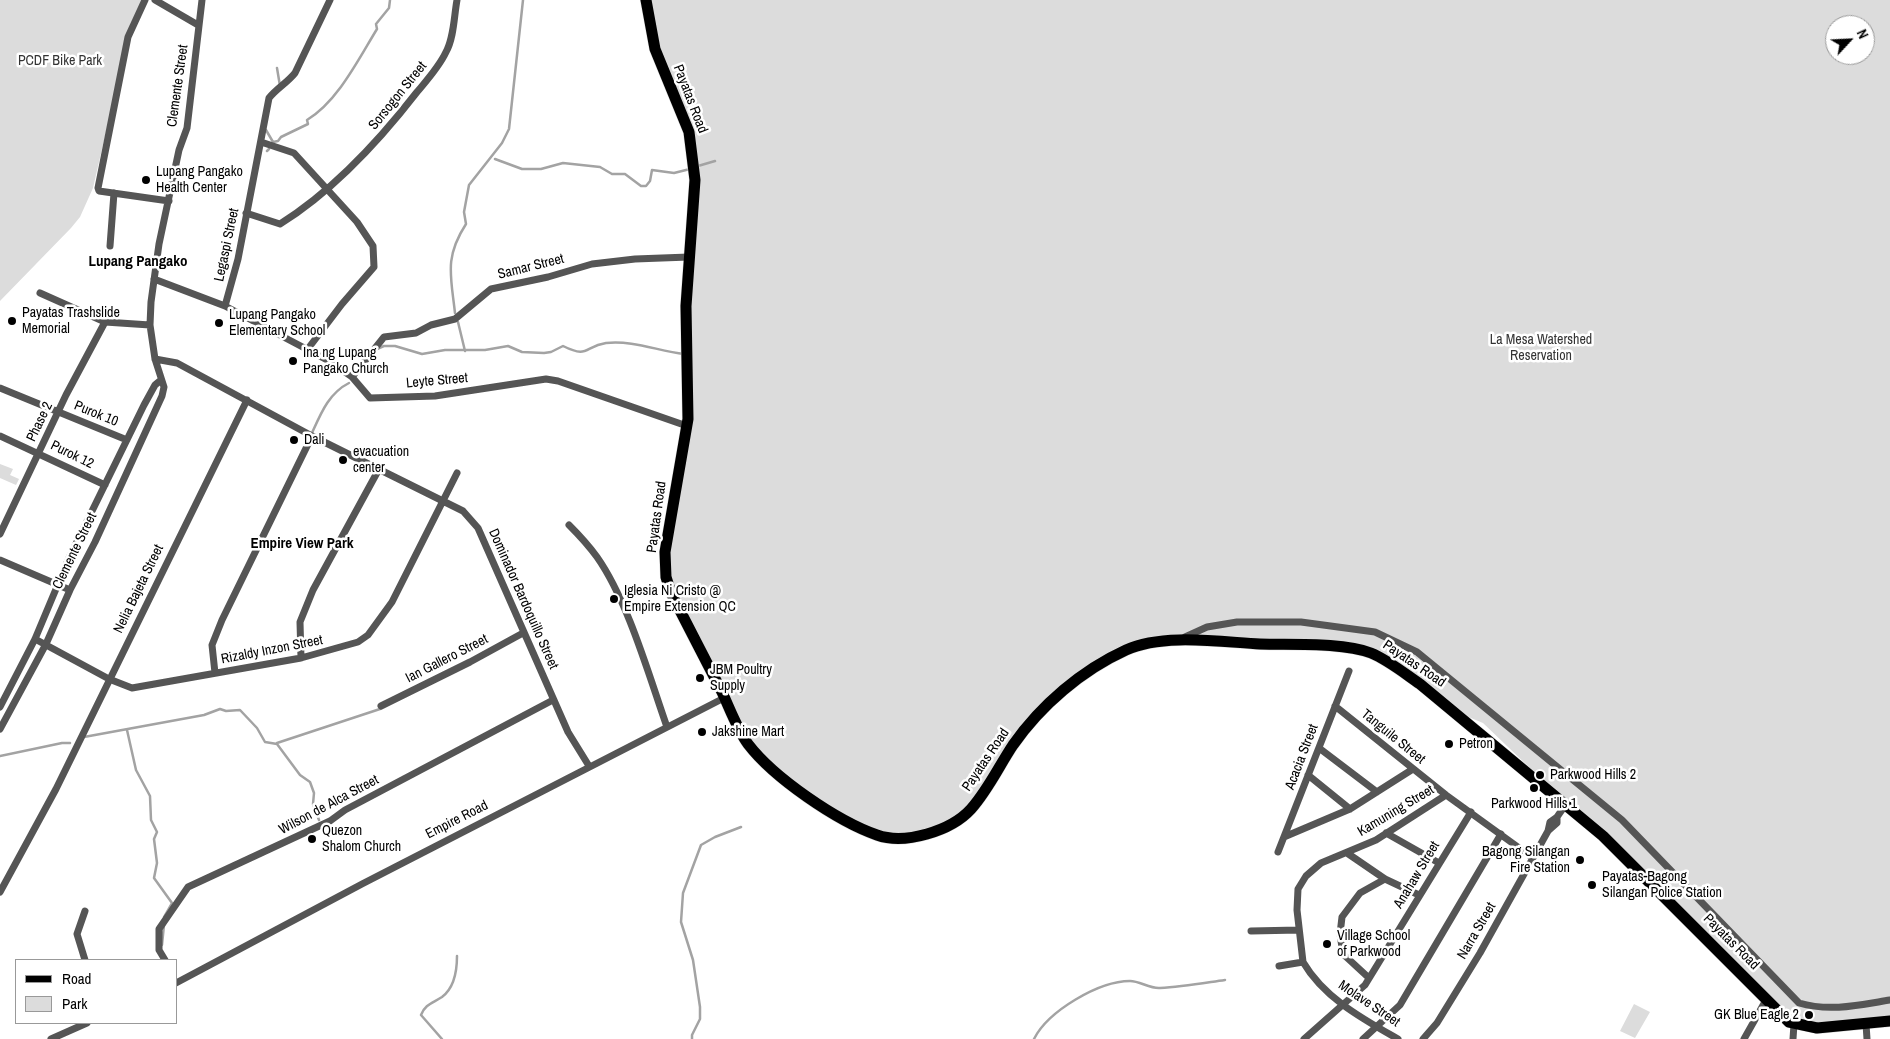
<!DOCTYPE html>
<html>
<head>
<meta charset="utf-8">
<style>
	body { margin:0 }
	#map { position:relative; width:1890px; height:1039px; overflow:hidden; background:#fff; font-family:"Archivo Narrow",sans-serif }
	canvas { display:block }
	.legend { position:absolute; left:15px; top:959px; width:162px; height:65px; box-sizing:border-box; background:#fff; border:1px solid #999; margin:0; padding:6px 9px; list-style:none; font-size:15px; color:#000 }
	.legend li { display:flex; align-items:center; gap:10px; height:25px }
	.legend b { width:25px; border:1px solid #999 }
	.north { position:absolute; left:1825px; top:15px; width:50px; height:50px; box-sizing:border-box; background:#fff; border:1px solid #999; border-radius:50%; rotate:65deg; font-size:14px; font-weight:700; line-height:20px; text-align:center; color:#000 }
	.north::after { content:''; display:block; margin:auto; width:18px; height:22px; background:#000; clip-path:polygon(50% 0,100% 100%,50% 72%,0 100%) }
</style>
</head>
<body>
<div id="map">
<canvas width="1890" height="1039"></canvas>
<ul class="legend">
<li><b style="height:6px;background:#000"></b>Road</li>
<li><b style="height:14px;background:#dcdcdc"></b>Park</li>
</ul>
<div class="north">N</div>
</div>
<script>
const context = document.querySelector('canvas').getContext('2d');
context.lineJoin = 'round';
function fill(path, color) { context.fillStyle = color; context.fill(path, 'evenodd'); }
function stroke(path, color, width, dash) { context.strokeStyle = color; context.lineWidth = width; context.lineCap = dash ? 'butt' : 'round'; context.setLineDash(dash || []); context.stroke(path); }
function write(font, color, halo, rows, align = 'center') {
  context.font = font + ' "Archivo Narrow",sans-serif'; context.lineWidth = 5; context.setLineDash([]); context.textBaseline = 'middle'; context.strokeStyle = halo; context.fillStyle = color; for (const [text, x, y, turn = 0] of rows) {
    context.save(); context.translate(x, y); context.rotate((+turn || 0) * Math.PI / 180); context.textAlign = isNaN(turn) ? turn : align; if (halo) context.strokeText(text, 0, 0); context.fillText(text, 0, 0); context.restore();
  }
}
const green = new Path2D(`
	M0,0H142L131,23L93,188L80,217L71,228L0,301Z
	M646,0H1890V1021L1799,1026L1483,723L1454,711L1365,651L1156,641L1064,686L972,805L943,824L901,835L860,826L789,779L757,752L666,577L688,419L692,142L659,60ZM1835,25H1865V55H1835Z
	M0,464L13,469L10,475L19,479L16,485L0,478Z
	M1634,1004L1650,1012L1635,1038L1620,1031Z`);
const stream = new Path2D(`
	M277,68L280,86
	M266,130L273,142L278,141L281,137L308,124L307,120C338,101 358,60 377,29L376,24L389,8L390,0
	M267,151L269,149
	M495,159L522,169H541L563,163L600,167L612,174H625L641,186H646L650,181L652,170L674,173L690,169
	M698,166L715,161
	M455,313C451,276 444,258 466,224L464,212L469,185L502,143L509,129L523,0
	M458,322L465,351
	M377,349L384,346H395L422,354L445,350H485L508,346L522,352L544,353L551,352L563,346C589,359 584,346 606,343C633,340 658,351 684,354
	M312,433C321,413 329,393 349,383
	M127,730L136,770L150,796L151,820L157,832L154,839L157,863L154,878L172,903L164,917
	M84,737L204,715L220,709L226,711L240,710L257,728L265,742L277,744L300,775L310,782L314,793L313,804L319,820
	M277,743L380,709
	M0,756L62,743H70
	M162,945L164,925
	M442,1039L421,1015C425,1004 433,1003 442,997C454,988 457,970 457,956
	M692,1039V1035L700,1019V1007L693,960L681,922L683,893L701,845L715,837L741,827
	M1034,1039C1048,1011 1099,981 1130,981C1140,981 1150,989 1160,988C1182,987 1204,983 1225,980`);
const street = new Path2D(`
	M145,0L128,37L98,188L99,191L169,201
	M155,0L198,25
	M261,142L294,153L357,222L373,246L374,267L342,304L307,350
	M246,213L280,224C333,191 379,141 417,92C427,80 439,67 446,52C454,38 454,16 457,0
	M110,246L114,193
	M154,279L225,306L329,361L352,377L370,398L435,396L546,379L558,381L687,426
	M40,293L105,322L150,325
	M225,306L238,259L269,98C277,88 287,83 295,73L330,0
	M155,359L177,363L312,436L463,511L478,528L568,732L589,766
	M352,377L384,337L416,333L431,325L455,319L491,289L548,277L592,264L635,259L689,257
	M0,388L127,440
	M0,436L105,485
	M569,525C579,535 589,546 597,557C628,601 649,676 667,727
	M0,534L66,395L105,322
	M0,560L70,590
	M1185,637L1207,627L1237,622H1301L1375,632L1417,652L1622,820L1799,1003C1830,1012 1859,1005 1890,1000
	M35,639L109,679L132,688L301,658L358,642L368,635L392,602L457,473
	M301,658L300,622L313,590L379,469
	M215,673L212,645L222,620L312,436
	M381,706L470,662L523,633
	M1335,706L1446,795L1533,858
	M0,707L35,639L69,558L144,405L155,385L161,380
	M0,729L46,644L70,590L95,542L162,396L164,387L155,359L150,325L151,302L159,244L179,150L187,128L202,0
	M1319,748L1377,792
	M1308,775L1350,809
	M1548,831L1557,823V817
	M1386,833L1439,863
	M1284,837L1350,809L1413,769
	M1278,852L1349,671
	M1347,853L1385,879L1419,895
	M0,892L56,789L247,400
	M85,911L77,934L85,960
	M1251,931L1299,930
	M165,960L159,950V929L188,887L330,821L345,810L553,700
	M1303,962L1297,910L1298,889L1306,876L1321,863L1376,840L1446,795
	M1279,966L1303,962C1324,998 1363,1019 1398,1039
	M1369,978L1343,954L1340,934L1342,917L1360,893L1385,879
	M176,983L362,884L724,698
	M1866,1024L1867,1039
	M51,1039L87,1023
	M1304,1039L1365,985L1471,812
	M1363,1039L1400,1005L1501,834
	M1423,1039L1437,1023L1480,953L1548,831L1550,822L1557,817L1566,804
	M1744,1039L1766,1000
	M1793,1039L1794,1024`);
const primary = new Path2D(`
	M646,0L655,49L689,132L695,180L686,306L688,419L665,552L666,577L671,593C688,626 705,659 722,692C730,709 737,729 748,744C774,778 837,821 877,835C905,845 951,831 971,809C988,790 999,766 1013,745C1041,705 1082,670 1126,650C1163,633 1221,642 1260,644C1291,645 1343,642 1371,653C1388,660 1404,673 1420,684L1603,836L1789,1022L1817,1028L1890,1021`);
const markers = [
	[146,180,5,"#000"],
	[12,321,5,"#000"],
	[219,323,5,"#000"],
	[293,361,5,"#000"],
	[294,440,5,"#000"],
	[343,460,5,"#000"],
	[614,599,5,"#000"],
	[700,678,5,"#000"],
	[702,732,5,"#000"],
	[1449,744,5,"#000"],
	[1540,775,5,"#000"],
	[1534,788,5,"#000"],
	[312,839,5,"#000"],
	[1580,860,5,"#000"],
	[1592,885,5,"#000"],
	[1327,944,5,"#000"],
	[1809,1015,5,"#000"]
];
const parkNames = [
	["PCDF Bike Park",60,61],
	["La Mesa Watershed",1541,340],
	["Reservation",1541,356]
];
const streetNames = [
	["Clemente Street",178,86,-82],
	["Sorsogon Street",398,96,-51],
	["Payatas Road",690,99,69],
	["Legaspi Street",227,245,-78],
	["Samar Street",531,267,-14],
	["Leyte Street",437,381,-5],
	["Purok 10",96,414,22],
	["Phase 2",40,422,-64],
	["Purok 12",72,455,26],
	["Payatas Road",657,517,-82],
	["Clemente Street",75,551,-64],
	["Nelia Bajeta Street",139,589,-64],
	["Dominador Bardoquillo Street",523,599,66],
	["Rizaldy Inzon Street",272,650,-11],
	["Ian Gallero Street",447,659,-27],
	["Payatas Road",1414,664,34],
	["Tanguile Street",1393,737,39],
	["Acacia Street",1302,757,-69],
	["Payatas Road",986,760,-56],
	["Wilson de Alca Street",329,805,-28],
	["Kamuning Street",1396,811,-31],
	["Empire Road",457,820,-27],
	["Anahaw Street",1417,875,-59],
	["Narra Street",1477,931,-60],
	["Payatas Road",1731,942,45],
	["Molave Street",1369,1004,34]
];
const poiNames = [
	["Lupang Pangako",156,172],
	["Health Center",156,188],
	["Payatas Trashslide",22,313],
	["Memorial",22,329],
	["Lupang Pangako",229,315],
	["Elementary School",229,331],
	["Ina ng Lupang",303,353],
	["Pangako Church",303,369],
	["Dali",304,440],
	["evacuation",353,452],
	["center",353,468],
	["Iglesia Ni Cristo @",624,591],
	["Empire Extension QC",624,607],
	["JBM Poultry",710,670],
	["Supply",710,686],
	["Jakshine Mart",712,732],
	["Petron",1459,744],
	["Parkwood Hills 2",1550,775],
	["Parkwood Hills 1",1534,804,"center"],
	["Quezon",322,831],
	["Shalom Church",322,847],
	["Bagong Silangan",1570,852,"right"],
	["Fire Station",1570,868,"right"],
	["Payatas-Bagong",1602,877],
	["Silangan Police Station",1602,893],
	["Village School",1337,936],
	["of Parkwood",1337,952],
	["GK Blue Eagle 2",1799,1015,"right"]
];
const neighbourhoodNames = [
	["Lupang Pangako",138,262],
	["Empire View Park",302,544]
];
fill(green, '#dcdcdc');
stroke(stream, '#a3a3a3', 2.5);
stroke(primary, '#dbdbdb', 12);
stroke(street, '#555', 7);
stroke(primary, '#000', 11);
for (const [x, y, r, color] of markers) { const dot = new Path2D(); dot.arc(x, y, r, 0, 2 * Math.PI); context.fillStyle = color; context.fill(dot); stroke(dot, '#fff', 2); }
write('14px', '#333', '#fff', parkNames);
write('14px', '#000', '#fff', streetNames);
write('14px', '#000', '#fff', poiNames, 'left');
write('bold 15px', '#000', '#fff', neighbourhoodNames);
</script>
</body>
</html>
